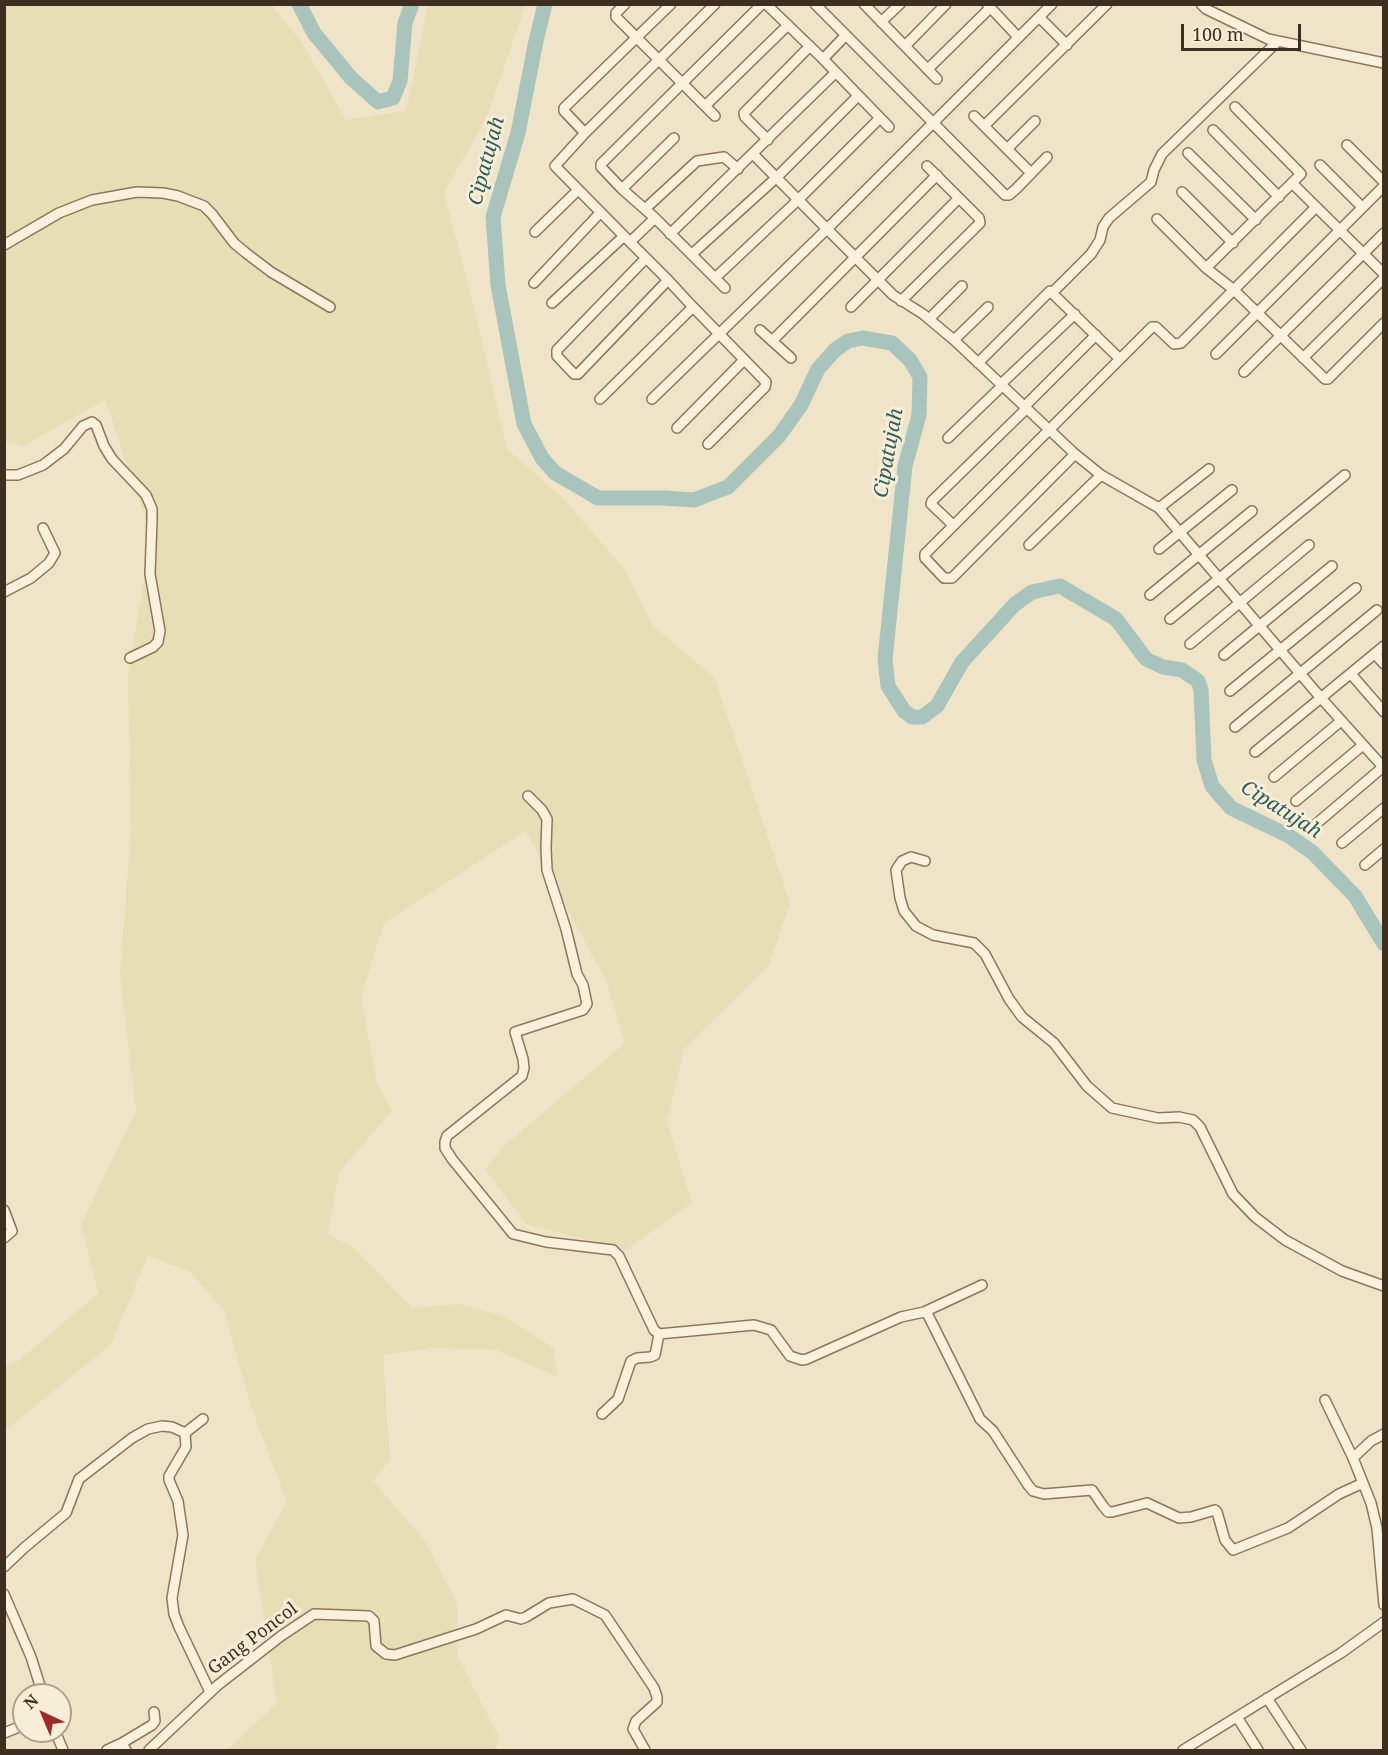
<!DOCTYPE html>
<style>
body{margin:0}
#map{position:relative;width:1388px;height:1755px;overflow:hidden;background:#f0e4c8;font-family:"Noto Serif",serif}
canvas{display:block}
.frame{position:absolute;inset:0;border:6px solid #3d2e20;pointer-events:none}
.north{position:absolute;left:12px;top:1683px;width:60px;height:60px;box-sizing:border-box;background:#f7eed8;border:2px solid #ada18e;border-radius:50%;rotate:316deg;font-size:16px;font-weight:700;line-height:24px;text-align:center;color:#3d2e20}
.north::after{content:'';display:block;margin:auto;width:21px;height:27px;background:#9e2a2b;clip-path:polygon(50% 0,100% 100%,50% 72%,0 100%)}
.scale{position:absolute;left:1181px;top:24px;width:120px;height:27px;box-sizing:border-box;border:3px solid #3d2e20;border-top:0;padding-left:8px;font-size:18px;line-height:21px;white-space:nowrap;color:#3d2e20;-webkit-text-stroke:4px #f7eed8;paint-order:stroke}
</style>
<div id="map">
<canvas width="1388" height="1755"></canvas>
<div class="frame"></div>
<div class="north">N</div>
<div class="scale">100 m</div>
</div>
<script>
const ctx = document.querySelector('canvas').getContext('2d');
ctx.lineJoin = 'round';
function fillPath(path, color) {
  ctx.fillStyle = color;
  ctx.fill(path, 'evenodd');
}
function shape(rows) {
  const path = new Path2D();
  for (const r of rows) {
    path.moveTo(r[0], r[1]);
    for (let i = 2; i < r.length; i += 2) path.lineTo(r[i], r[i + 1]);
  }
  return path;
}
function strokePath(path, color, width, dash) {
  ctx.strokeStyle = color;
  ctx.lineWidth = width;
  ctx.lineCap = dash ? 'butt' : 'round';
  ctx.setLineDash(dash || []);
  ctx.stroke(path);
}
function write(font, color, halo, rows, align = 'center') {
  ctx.font = font + ' "Noto Serif",serif';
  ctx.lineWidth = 6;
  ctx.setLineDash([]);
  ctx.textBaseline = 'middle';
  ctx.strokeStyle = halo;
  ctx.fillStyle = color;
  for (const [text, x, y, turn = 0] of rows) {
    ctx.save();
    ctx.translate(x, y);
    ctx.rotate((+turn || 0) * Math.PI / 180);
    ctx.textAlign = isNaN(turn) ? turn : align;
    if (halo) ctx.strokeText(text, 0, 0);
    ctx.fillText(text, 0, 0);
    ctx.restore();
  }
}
fillPath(shape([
 [5,5,271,5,301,41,346,120,406,111,428,5,526,5,486,118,444,193,475,312,507,449,564,499,625,570,652,625,714,677,790,903,769,965,684,1049,667,1121,692,1203,626,1250,526,1224,485,1169,505,1145,625,1043,606,981,526,831,384,923,361,997,377,1084,392,1111,339,1172,328,1234,354,1248,412,1308,460,1304,505,1317,554,1348,557,1377,497,1350,433,1348,383,1355,390,1460,373,1481,425,1541,457,1604,457,1655,500,1739,494,1750,227,1750,277,1703,255,1560,287,1502,251,1407,224,1310,189,1271,148,1256,111,1344,5,1431,5,1366,18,1361,98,1294,81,1225,136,1111,120,975,131,829,128,674,151,537,105,400,23,446,5,442]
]), '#e6deb5');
strokePath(shape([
 [299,4,314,33,351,78,378,102,393,98,400,81,405,23,412,4],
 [545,4,536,41,518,133,493,217,498,285,524,424,542,458,555,473,598,498,664,498,694,500,728,487,779,436,801,405,818,369,835,350,848,341,862,338,892,343,910,360,920,377,919,415,905,466,885,659,888,686,904,711,912,717,922,717,937,706,962,662,1015,604,1032,592,1060,586,1116,619,1146,659,1163,667,1182,670,1198,681,1201,690,1204,760,1212,786,1231,808,1289,836,1312,852,1355,896,1384,944]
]), '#a9c4bc', 15);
const street = shape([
 [625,4,616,13,616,17,715,116],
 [671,4,564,108,564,111,585,133,715,4],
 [766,4,823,59,846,35],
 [815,4,1005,195,1009,195,1016,189,1047,157],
 [864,4,937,79],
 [987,4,1018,37],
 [1052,4,827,229,893,295,923,314,954,340,1075,454,1101,475,1159,508,1321,698,1384,768],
 [1201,4,1206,9,1268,39,1384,63],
 [1039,17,1067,45],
 [881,22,900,4],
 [905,46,946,4],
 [823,59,889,127],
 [928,69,990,8],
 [705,106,788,25],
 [974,116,1031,173],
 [984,126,1107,4],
 [1213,130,1279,197],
 [585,133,555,166,630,242,655,218,622,189,601,167,601,164,762,4],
 [768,140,745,117,744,113,810,46],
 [1347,145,1384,182],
 [1007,149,1035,121],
 [1188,153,1256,220],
 [1320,165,1362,207],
 [1292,183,1384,274],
 [622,189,674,138],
 [1182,192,1233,243],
 [646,208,697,161,724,157,738,169],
 [655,218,725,288],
 [1157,219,1206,268,1234,290,1325,379,1328,379,1384,323],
 [535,232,578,190],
 [670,234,835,73],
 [630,242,668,280],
 [4,245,59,213,92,200,137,192,163,193,178,196,204,206,212,214,234,243,246,253,271,272,330,307],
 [692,254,776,178,858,96],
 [646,258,557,350,557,356,574,374,578,374,668,280,693,307],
 [1206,268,1301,174,1235,107],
 [715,278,798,200,880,118],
 [534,283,600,213],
 [1053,292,1091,254,1100,240,1103,227,1109,218,1151,182,1154,170,1162,154,1277,42],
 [901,301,980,223,979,218,927,166],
 [552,303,624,236],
 [851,307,959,198],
 [929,319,962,286],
 [760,330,791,358],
 [954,340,988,307],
 [772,341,937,175],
 [1216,354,1384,186],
 [1303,358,1384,278],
 [978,363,1050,291,1120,359],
 [1244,372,1384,233],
 [1000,385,1075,314],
 [600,399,693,307,766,382,765,387,708,444],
 [652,399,827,229,753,154],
 [1024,407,1096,335],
 [677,428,744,360],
 [948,438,1002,386],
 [1075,454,952,578,944,578,925,558,925,554,1152,327,1156,327,1174,344,1181,343,1316,207],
 [4,475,18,475,43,465,64,449,83,426,92,422,96,425,104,446,112,459,146,495,152,509,152,520,150,574,160,631,158,642,153,647,130,658],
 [1159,508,1209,469],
 [953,525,931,504,932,501,1026,409],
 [1029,545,1101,475],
 [1159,549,1232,490],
 [4,592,31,578,49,563,55,553,43,528],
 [1150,595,1252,511],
 [1170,619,1345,475],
 [1190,644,1309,545],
 [1375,654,1384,664],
 [1224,655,1332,566],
 [1351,674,1384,712],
 [1230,691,1356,588],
 [1235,727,1377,610],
 [1255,752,1384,646],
 [1274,777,1341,721],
 [528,796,542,810,547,819,546,848,547,870,566,929,577,974,583,985,587,1004,583,1010,515,1032,523,1059,524,1068,522,1076,447,1136,445,1142,445,1148,452,1159,513,1234,546,1242,613,1250,619,1256,654,1330,659,1334,754,1325,771,1330,790,1356,802,1360,807,1359,901,1317,924,1312,928,1315,980,1419,993,1431,1028,1485,1033,1491,1044,1494,1092,1490,1103,1506,1108,1512,1112,1512,1147,1503,1179,1518,1191,1517,1215,1510,1217,1512,1225,1540,1233,1550,1288,1528,1339,1494,1363,1483],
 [1296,801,1363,745],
 [1316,824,1383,767],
 [1342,843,1384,808],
 [925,861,911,857,902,861,896,870,900,898,904,911,916,926,933,935,974,943,985,954,1009,999,1022,1017,1054,1043,1087,1086,1112,1108,1158,1118,1179,1117,1193,1120,1200,1127,1233,1194,1255,1217,1285,1240,1342,1271,1384,1286],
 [1365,865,1384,849],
 [4,1210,12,1231,4,1238],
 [924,1312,982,1285],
 [1325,1400,1353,1458,1371,1503,1377,1528,1384,1605],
 [602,1414,618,1399,631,1361,637,1358,650,1357,655,1355,659,1334],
 [185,1433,186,1447,169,1476,169,1480,178,1501,183,1535,172,1598,174,1614,179,1627,210,1692],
 [185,1433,203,1419],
 [1353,1458,1371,1441,1384,1434],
 [4,1567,24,1548,66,1513,79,1479,132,1438,148,1429,162,1426,172,1427,185,1433],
 [4,1594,31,1657,43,1695],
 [1267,1698,1301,1750],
 [1237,1717,1258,1750],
 [55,1731,63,1750],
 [4,1733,24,1725],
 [122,1743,152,1725,155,1721,154,1712],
 [107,1750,122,1743,126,1750],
 [149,1750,218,1685,281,1636,314,1614,369,1616,374,1621,376,1646,386,1654,395,1655,476,1629,506,1615,521,1619,526,1617,549,1603,573,1599,605,1615,654,1688,657,1697,657,1702,636,1721,633,1729,645,1750],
 [1183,1750,1341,1653,1384,1622]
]);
strokePath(street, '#8d765c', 12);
strokePath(street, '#faf1dc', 9);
write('18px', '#3d2e20', '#f7eed8', [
 ["Gang Poncol",253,1639,-37]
]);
write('italic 20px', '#2f5d5a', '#f7eed8', [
 ["Cipatujah",487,161,-75],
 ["Cipatujah",889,453,-80],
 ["Cipatujah",1281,810,32]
]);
</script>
